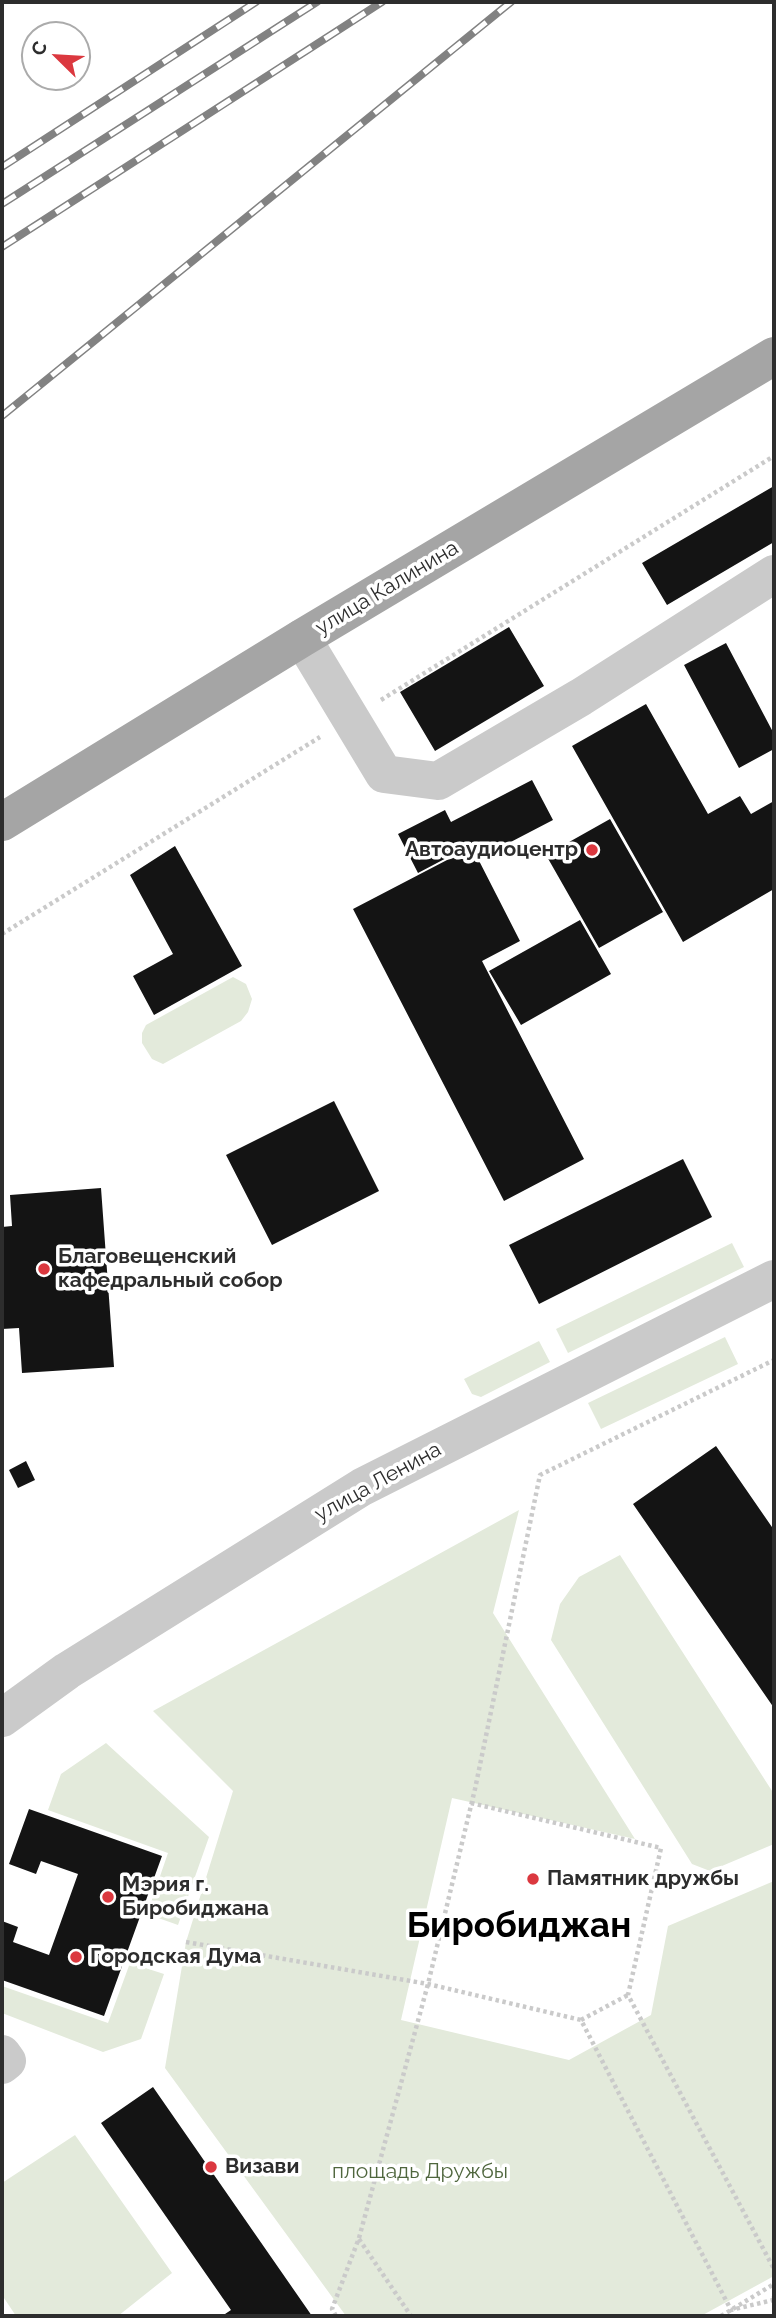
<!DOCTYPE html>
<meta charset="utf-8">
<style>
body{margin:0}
#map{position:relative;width:776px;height:2318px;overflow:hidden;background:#fff;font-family:Raleway,sans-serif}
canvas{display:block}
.frame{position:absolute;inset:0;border:4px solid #2d2d2d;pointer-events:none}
.north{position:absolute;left:21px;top:21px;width:70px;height:70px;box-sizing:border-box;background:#fff;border:2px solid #ababab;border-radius:50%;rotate:294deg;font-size:19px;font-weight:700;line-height:28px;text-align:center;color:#2d2d2d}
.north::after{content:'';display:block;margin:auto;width:24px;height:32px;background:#db383f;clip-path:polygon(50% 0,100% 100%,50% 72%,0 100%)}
</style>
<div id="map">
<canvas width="776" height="2318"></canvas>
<div class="frame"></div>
<div class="north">С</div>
</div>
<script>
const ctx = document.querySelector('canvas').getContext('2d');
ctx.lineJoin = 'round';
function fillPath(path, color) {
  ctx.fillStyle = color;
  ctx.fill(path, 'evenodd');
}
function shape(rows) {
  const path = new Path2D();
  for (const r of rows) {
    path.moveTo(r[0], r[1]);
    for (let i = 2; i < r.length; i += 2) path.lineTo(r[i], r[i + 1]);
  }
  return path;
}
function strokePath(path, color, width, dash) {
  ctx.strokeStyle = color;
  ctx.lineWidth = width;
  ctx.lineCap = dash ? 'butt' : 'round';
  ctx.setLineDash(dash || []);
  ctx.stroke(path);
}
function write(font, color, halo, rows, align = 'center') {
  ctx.font = font + ' Raleway,sans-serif';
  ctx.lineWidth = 7;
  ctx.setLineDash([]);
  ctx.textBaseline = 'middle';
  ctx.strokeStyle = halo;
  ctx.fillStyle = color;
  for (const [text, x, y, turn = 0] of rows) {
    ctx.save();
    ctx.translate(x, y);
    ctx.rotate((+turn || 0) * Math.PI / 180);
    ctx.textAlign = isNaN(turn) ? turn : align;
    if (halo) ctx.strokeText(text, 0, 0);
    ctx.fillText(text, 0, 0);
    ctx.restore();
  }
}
fillPath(shape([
 [233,977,246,984,252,999,248,1012,241,1021,163,1064,152,1059,142,1043,142,1033,146,1025],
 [732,1243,744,1267,568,1353,556,1329],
 [725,1337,738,1364,601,1429,588,1403],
 [539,1341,550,1362,481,1397,472,1394,464,1379],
 [519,1510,493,1613,635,1839,452,1798,401,2020,569,2060,651,2015,668,1926,774,1881,774,2276,701,2316,346,2316,165,2068,186,1942,233,1791,153,1711],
 [620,1555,774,1794,774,1844,710,1871,692,1864,551,1640,560,1604,579,1577],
 [106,1743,209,1837,178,1925,147,1914,168,1853,48,1810,61,1774],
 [130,1963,164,1974,141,2039,103,2052,2,2013,2,1986,108,2023],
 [75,2135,172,2273,118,2316,16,2316,2,2295,2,2183]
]), '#e3eadb');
fillPath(shape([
 [774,486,774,542,667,605,642,563],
 [509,627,544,686,435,751,400,692],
 [726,643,774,734,774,749,739,768,684,665],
 [646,704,708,814,740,796,751,814,774,801,774,889,683,942,572,746],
 [532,780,553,820,480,858,473,844,418,873,398,834,445,810,451,822],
 [610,819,663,912,599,948,546,855],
 [175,846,242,966,154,1015,133,976,173,954,130,875],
 [472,847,520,941,482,961,584,1159,504,1201,353,909],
 [580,920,611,974,521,1025,489,971],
 [334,1101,379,1191,272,1245,226,1155],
 [683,1159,712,1217,539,1304,509,1245],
 [101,1188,114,1367,22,1373,19,1328,2,1329,2,1227,12,1226,10,1195],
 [716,1446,774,1530,774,1708,633,1504],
 [26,1461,35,1480,18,1488,9,1470],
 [29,1809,162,1856,104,2016,2,1980,2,1921,18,1927,13,1942,49,1955,78,1874,41,1861,36,1874,9,1864],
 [153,2087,312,2316,222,2316,231,2310,101,2123]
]), '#141414');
strokePath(shape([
 [381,700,774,456],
 [2,934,320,737],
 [471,1803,661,1848,628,1995,774,2269],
 [186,1942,428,1984,581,2020,731,2310,773,2300],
 [581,2020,628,1995],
 [359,2239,411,2316],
 [774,2296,774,2303],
 [336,2316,332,2309,359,2238,428,1984,475,1789,540,1475,774,1360],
 [721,2316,774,2284]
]), '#cacaca', 4.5, [3.5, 3.5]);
strokePath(shape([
 [302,638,384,774,438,781,581,697,774,574],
 [2,1718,67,1671,362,1487,774,1279],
 [2,2054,7,2061,2,2065]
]), '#cacaca', 38);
strokePath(shape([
 [2,822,302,638,774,356]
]), '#a5a5a5', 38);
const rail = shape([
 [2,167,256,2],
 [2,204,317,2],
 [2,247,382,2],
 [2,416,511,2]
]);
strokePath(rail, '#828282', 8);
strokePath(rail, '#fff', 5, [16]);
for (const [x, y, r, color] of [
 [592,850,7,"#db383f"],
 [44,1269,7,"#db383f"],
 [533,1879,7,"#db383f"],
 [108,1897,7,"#db383f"],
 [76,1957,7,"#db383f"],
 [211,2167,7,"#db383f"]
]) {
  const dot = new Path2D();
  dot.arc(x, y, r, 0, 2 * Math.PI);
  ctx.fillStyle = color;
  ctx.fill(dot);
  strokePath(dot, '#fff', 2.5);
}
write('21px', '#2d2d2d', '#fff', [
 ["улица Калинина",387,588,-31],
 ["улица Ленина",378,1482,-29]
]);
write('bold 21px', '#2d2d2d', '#fff', [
 ["Автоаудиоцентр",578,850,"right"],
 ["Благовещенский",58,1257],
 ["кафедральный собор",58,1281],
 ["Памятник дружбы",547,1879],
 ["Мэрия г.",122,1885],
 ["Биробиджана",122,1909],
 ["Городская Дума",90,1957],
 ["Визави",225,2167]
], 'left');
write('21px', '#4f663d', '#fff', [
 ["площадь Дружбы",420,2172]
]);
write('bold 35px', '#000', '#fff', [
 ["Биробиджан",519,1926]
]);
</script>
